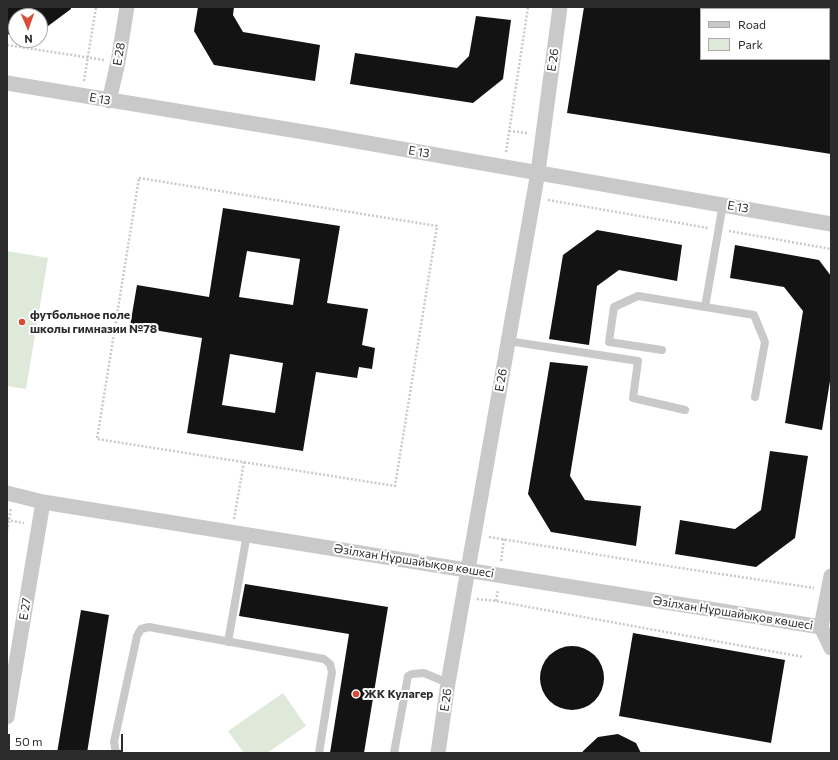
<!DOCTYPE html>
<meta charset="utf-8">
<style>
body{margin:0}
#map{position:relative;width:838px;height:760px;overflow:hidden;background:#fff;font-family:Commissioner,sans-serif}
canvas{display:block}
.frame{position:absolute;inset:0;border:8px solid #2c2c2c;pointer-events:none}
.legend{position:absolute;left:700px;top:8px;width:130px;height:52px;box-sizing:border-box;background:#fff;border:1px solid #ababab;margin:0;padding:5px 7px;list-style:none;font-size:12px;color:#2c2c2c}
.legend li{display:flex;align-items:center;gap:8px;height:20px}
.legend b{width:20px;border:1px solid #ababab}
.north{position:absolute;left:8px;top:8px;width:40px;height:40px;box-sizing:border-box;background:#fff;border:1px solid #ababab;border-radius:50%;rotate:178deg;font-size:11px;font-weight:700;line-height:16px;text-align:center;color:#2c2c2c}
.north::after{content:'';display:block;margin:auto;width:14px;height:18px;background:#d74d39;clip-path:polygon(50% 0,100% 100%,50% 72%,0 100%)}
.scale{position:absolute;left:8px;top:734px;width:115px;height:18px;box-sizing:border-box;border:2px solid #2c2c2c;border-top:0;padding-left:5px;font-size:12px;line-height:14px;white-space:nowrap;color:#2c2c2c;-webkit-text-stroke:3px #fff;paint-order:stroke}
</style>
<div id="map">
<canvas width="838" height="760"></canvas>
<div class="frame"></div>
<ul class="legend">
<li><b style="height:5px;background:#c9c9c9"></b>Road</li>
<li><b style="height:11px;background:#dfe9da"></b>Park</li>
</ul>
<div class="north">N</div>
<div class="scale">50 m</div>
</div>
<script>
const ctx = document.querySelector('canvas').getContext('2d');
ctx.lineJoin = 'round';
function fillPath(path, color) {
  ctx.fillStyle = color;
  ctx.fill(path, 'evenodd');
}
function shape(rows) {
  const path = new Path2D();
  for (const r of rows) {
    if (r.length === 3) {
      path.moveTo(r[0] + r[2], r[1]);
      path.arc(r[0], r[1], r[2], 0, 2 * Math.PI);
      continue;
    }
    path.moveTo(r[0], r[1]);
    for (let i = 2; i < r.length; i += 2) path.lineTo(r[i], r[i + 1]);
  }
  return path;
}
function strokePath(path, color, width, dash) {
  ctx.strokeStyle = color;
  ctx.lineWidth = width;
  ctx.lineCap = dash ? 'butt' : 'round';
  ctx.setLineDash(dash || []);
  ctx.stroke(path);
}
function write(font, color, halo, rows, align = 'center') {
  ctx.font = font + ' Commissioner,sans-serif';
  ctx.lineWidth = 4;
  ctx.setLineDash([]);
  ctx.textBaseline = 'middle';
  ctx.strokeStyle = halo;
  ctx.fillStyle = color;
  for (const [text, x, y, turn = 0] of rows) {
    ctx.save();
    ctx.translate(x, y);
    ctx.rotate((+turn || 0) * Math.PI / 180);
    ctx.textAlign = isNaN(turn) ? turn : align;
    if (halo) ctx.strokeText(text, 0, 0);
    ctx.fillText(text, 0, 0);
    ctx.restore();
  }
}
fillPath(shape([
 [7,251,48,258,26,389,7,386],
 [283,693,306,726,267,753,244,753,228,731]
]), '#dfe9da');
fillPath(shape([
 [7,7,71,7,71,9,40,32,40,16,16,16,16,36,7,34],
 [198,7,234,7,233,15,243,32,320,45,315,81,214,65,194,31],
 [584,7,831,7,831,154,567,113],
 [701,9,829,9,829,59,701,59],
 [476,16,511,20,503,79,473,103,350,84,355,53,457,68,469,56],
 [223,208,340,226,327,303,368,309,362,345,375,348,372,369,359,367,357,378,316,372,303,451,187,433,202,338,130,326,137,285,209,297],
 [247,251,300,259,293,305,239,297],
 [230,354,283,363,275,413,222,405],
 [597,230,682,245,677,281,619,270,597,286,589,345,549,339,563,255],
 [735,245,819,260,831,276,831,375,822,430,785,423,803,311,784,287,730,278],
 [550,362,588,366,570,476,585,500,641,506,636,546,551,532,528,494],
 [770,451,808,456,795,538,756,567,675,554,680,520,735,529,761,510],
 [245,584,388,607,364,753,330,753,349,634,239,616],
 [81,610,109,615,87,753,57,753],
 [633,633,785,660,771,743,619,716],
 [572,678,32],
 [618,734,636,743,641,753,582,753,583,751,598,737]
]), '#131313');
strokePath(shape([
 [7,45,104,60],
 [84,81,96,7],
 [509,131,528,133],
 [506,152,528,7],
 [139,178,437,226,395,486,97,439,139,178],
 [548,200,708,228],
 [729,231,831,249],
 [234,519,244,462],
 [7,520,24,523],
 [7,531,11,508],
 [489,537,674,567,814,588],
 [501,561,504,539],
 [477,599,496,601,803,657],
 [496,601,498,590]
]), '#c9c9c9', 2.5, [2, 2]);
strokePath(shape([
 [705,307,723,204],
 [508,341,638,361,633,398,685,410],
 [662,350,609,342,614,307,638,296,754,315,765,342,755,397],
 [228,642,247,534],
 [116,753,114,742,137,636,141,629,149,627,324,659,330,664,332,672,319,753],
 [394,753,408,676,412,674,424,673,448,683]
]), '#c9c9c9', 8);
strokePath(shape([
 [7,83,316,134,831,224],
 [109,101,118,62,127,7],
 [7,493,43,502,821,627],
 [831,576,821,627,831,648],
 [7,717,43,502],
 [438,753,448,683,538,172,560,7]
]), '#c9c9c9', 15);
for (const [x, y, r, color] of [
 [22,322,4,"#d74d39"],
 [356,694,4,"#d74d39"]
]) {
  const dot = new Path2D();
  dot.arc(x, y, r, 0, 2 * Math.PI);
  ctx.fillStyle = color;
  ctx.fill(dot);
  strokePath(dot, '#fff', 1.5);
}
write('12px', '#2c2c2c', '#fff', [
 ["E 28",119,54,-80],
 ["E 26",553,60,-82],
 ["E 13",100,99,10],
 ["E 13",419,152,10],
 ["E 13",738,207,10],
 ["E 26",501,380,-80],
 ["Әзілхан Нұршайықов көшесі",414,561,9],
 ["E 27",25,609,-81],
 ["Әзілхан Нұршайықов көшесі",733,613,9],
 ["E 26",446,700,-82]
]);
write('bold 12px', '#2c2c2c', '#fff', [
 ["футбольное поле",30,315],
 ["школы гимназии №78",30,329],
 ["ЖК Кулагер",364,694]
], 'left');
</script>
